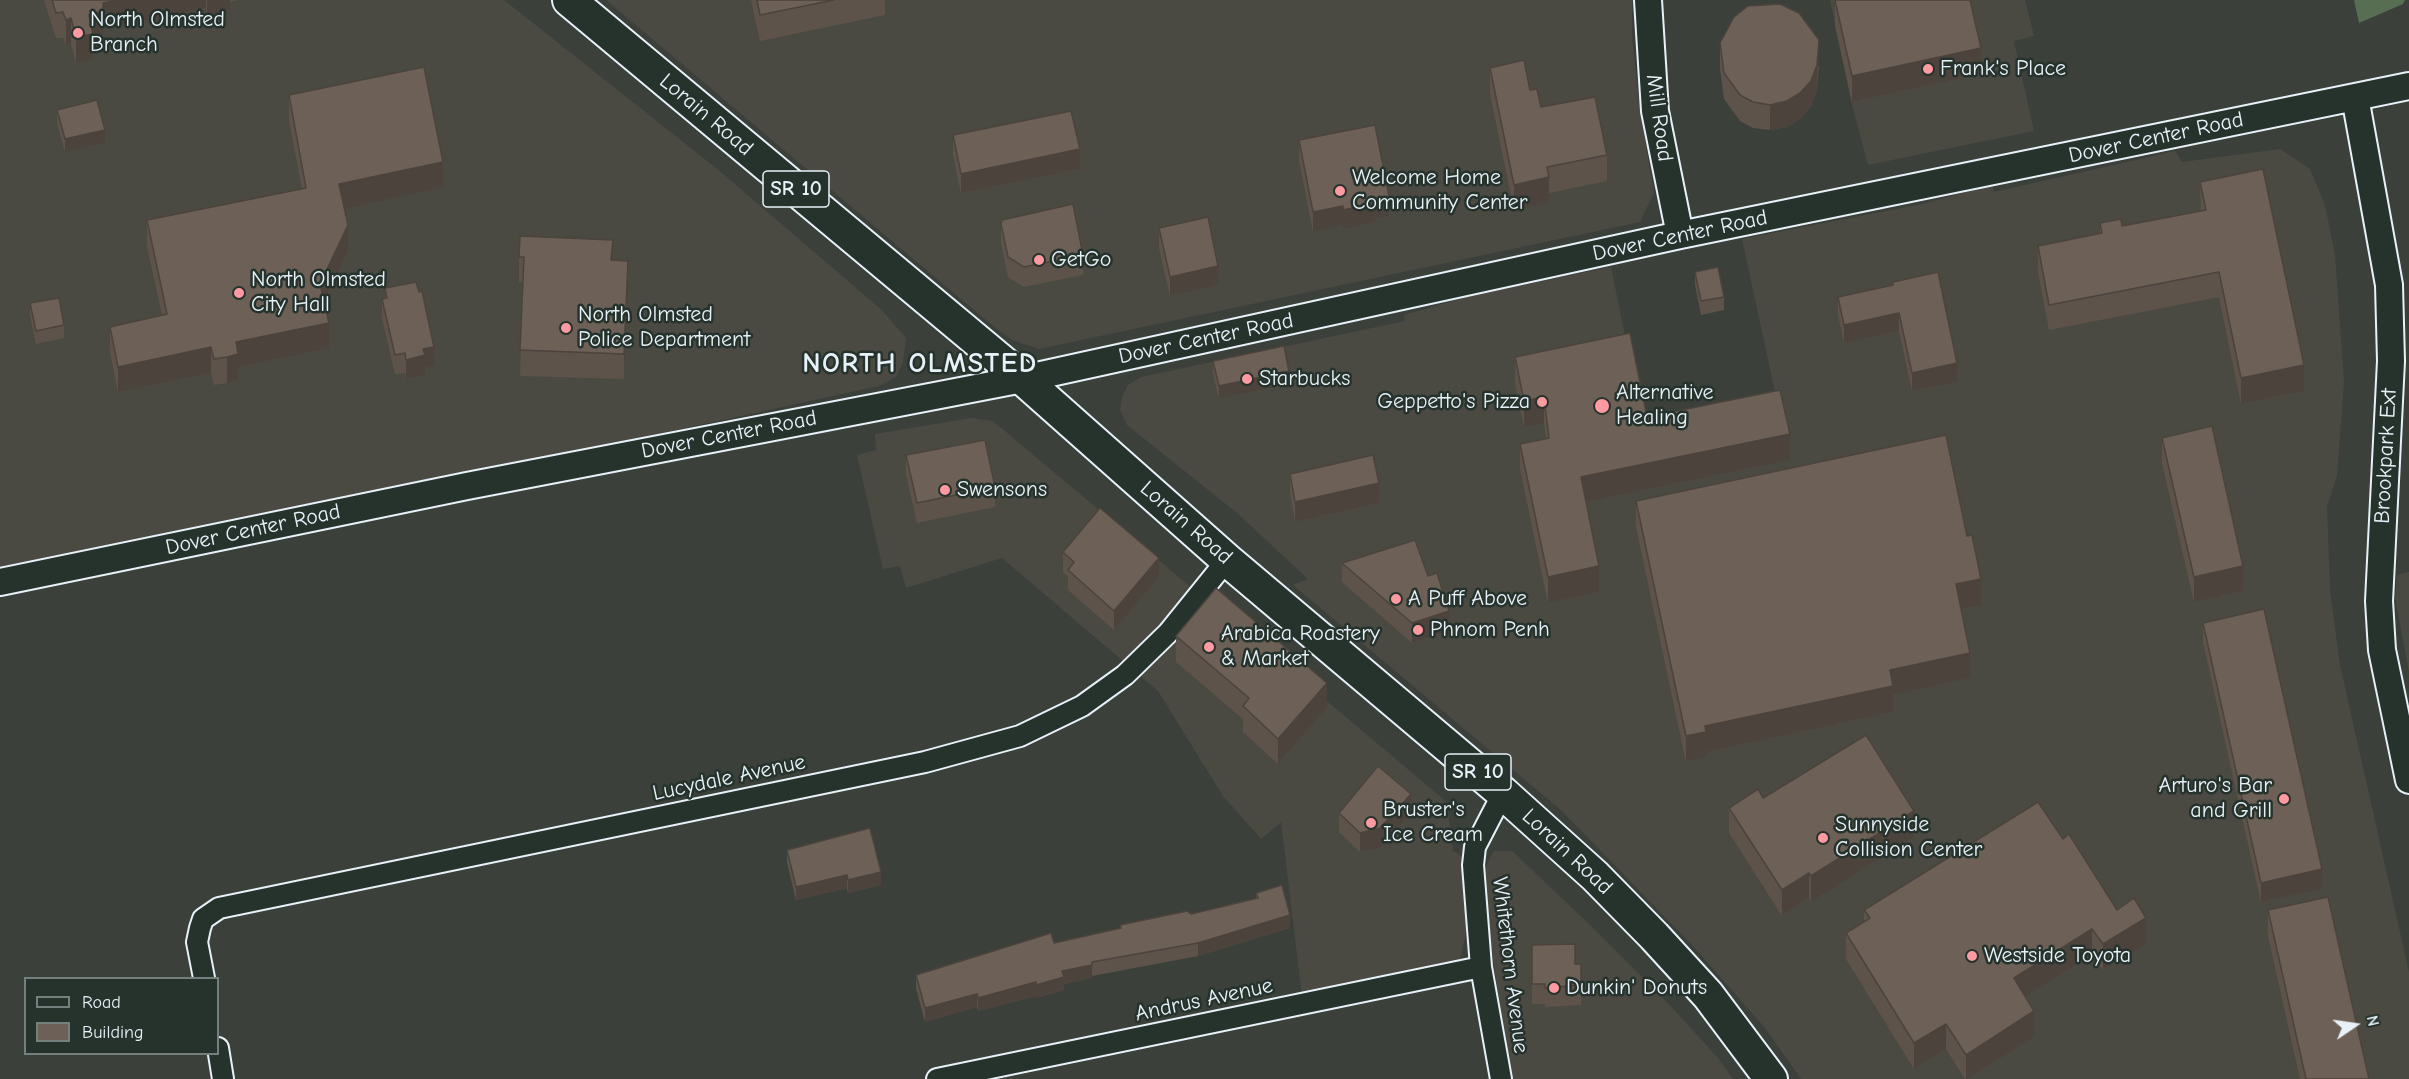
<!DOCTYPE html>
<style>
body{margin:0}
#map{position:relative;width:2409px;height:1079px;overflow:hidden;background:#3b403a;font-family:"Comic Neue",sans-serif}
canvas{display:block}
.legend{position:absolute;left:24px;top:977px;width:195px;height:78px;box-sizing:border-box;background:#26332d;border:2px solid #747f7e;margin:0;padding:8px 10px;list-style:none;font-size:18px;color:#e8f1f8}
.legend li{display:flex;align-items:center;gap:12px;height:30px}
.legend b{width:30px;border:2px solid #747f7e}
.north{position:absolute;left:2325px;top:995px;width:60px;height:60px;-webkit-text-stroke:4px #26332d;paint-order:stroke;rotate:77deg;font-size:16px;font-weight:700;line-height:24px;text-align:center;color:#e8f1f8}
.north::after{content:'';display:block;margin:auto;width:21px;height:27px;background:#e8f1f8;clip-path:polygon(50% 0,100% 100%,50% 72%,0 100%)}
</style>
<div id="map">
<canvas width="2409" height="1079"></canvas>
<ul class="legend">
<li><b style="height:8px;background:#26332d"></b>Road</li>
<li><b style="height:16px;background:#6c6057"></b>Building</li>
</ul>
<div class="north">N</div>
</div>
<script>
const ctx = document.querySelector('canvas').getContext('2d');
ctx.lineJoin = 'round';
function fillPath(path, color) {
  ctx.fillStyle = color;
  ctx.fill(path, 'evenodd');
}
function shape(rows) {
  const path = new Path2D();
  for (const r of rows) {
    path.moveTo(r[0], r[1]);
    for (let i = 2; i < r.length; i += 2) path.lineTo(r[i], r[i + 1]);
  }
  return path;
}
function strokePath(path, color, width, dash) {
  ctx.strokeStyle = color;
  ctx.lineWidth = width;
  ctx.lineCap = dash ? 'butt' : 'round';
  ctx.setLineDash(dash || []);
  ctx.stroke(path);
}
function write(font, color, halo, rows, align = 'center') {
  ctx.font = font + ' "Comic Neue",sans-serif';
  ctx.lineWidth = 5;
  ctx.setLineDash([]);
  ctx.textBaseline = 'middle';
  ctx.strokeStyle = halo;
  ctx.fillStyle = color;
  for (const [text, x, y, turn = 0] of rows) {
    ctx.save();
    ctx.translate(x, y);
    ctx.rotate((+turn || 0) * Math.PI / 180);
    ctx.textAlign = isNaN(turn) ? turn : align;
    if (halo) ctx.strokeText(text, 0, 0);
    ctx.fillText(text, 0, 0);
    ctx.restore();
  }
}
fillPath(shape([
 [0,0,504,0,716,168,882,310,906,338,903,362,896,377,879,386,510,466,0,572],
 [606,0,1632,0,1632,34,1639,106,1654,193,1640,222,1039,349,1012,340,993,326],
 [1830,0,2025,0,2034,36,2014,41,2034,131,1868,165,1851,101],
 [2280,149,2310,169,2325,205,2335,255,2344,382,2337,476,2327,506,2330,591,2340,665,2409,972,2409,1079,1801,1079,1765,1028,1694,947,1563,812,1293,585,1308,579,1237,513,1127,425,1120,410,1122,397,1128,385,1141,377,1405,321,1404,315,1474,295,1611,267,1647,443,1780,415,1742,239,1922,204,1992,185,1994,192,2175,151,2182,162],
 [971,418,993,421,1447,802,1453,851,1462,856,1467,928,1460,960,1425,973,1302,996,1281,822,1261,839,1223,796,1158,691,1002,558,906,588,900,566,883,569,857,455,876,450,875,434],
 [2409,572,2409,672,2395,598,2397,575],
 [1494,851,1512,851,1586,921,1667,1002,1718,1058,1733,1079,1509,1079,1483,883,1483,871]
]), '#4a4a43');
fillPath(shape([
 [2354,0,2405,0,2403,4,2359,23]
]), '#576e52');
const minor = shape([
 [204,978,197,942,200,928,203,919,219,908,925,762,1020,736,1082,706,1125,675,1168,633,1227,560],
 [218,1048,223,1079],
 [937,1079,1481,967],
 [1501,1079,1481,967,1473,865,1475,847,1503,793]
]);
const tertiary = shape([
 [1648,0,1655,111,1680,235],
 [2355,97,2389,285,2391,361,2379,601,2382,650,2409,780],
 [0,582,467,486,1023,379,1680,235,2409,86]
]);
const primary = shape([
 [569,0,1023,379,1227,560,1503,793,1595,876,1654,936,1708,995,1771,1079]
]);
strokePath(minor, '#e8f1f8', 24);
strokePath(tertiary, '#e8f1f8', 30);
strokePath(primary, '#e8f1f8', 36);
strokePath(minor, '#26332d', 20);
strokePath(tertiary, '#26332d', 26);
strokePath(primary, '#26332d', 32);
fillPath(shape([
 [44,0,238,0,230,2,230,10,207,15,206,8,103,29,103,36,93,39,93,60,76,63,71,44,66,45,63,38,56,38],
 [751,0,885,0,885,15,760,41],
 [1835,0,1981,74,1852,102,1835,26],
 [1720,43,1819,66,1817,90,1811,106,1800,119,1787,127,1770,130,1753,128,1740,121,1724,99,1720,69],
 [1490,68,1530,90,1541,107,1607,155,1607,181,1549,193,1549,203,1514,210,1490,94],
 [289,95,443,187,344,208,348,251,324,302,329,348,238,367,238,380,227,383,214,385,211,373,118,392,110,352,110,327,162,315,147,246,147,220,302,189,289,120],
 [57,110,105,143,65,152,57,123],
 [953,135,1080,169,961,193,953,155],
 [1299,140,1389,216,1375,219,1375,222,1343,229,1343,225,1313,232,1299,160],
 [2200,182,2304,391,2241,404,2219,297,2049,330,2038,272,2038,246,2100,234,2100,223,2122,226,2201,211],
 [1001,224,1083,255,1083,275,1024,287,1008,277,1001,243],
 [1159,228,1218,285,1170,296,1159,248],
 [519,257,613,260,628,287,624,379,520,376,523,282,519,282],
 [1695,272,1724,297,1724,310,1701,315,1695,285],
 [1893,282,1957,382,1912,391,1899,331,1844,343,1838,315,1838,297,1893,286],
 [385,288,434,366,425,368,425,375,406,379,405,373,395,374,382,318,382,299,385,298],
 [30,303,64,325,64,338,36,344,30,316],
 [1515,357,1647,417,1790,460,1586,502,1599,592,1548,603,1520,469,1520,444,1546,438,1544,423,1524,427,1515,383],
 [1213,361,1289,384,1219,399,1213,374],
 [2162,438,2243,591,2194,602,2162,463],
 [906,455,995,487,995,507,917,523,906,474],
 [1290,474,1379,503,1295,522,1290,493],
 [1636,501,1981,605,1961,609,1970,678,1893,695,1893,712,1706,752,1706,757,1686,762,1636,527],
 [1063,552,1159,578,1114,630,1068,590,1068,576,1063,572],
 [1342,563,1428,576,1449,631,1412,643,1342,582],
 [2203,623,2322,889,2261,902,2203,642],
 [1176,636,1327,708,1278,764,1243,732,1243,719,1176,662],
 [1763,798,1914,837,1811,902,1809,898,1782,916,1729,833,1729,808],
 [1339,813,1411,813,1380,848,1360,852,1339,832],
 [2063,839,2117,910,2146,944,2103,970,2092,955,2025,996,2034,1037,1968,1079,1965,1079,1946,1049,1914,1069,1846,959,1846,933,1864,922,1864,910],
 [787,850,881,885,848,893,847,888,796,900,787,863],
 [1256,893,1290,928,1198,956,1092,976,1092,978,1064,984,1064,990,1036,998,1036,996,978,1011,977,1007,925,1022,916,988,916,975,1120,928,1120,925,1191,914,1256,898],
 [2268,910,2369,1079,2300,1079,2268,936],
 [1532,945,1575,964,1581,964,1581,1005,1545,1007,1545,1004,1532,1004]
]), '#5d534b');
fillPath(shape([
 [118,0,206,0,206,8,103,29,103,3],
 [207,0,230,0,230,10,207,15],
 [103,11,103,36,93,39,93,60,76,63,76,37,89,15],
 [71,18,71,44,66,45,66,20],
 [1819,40,1817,90,1811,106,1800,119,1787,127,1770,130,1770,105],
 [1981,48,1981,74,1852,102,1852,76],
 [105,130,105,143,65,152,65,139],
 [1080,149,1080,169,961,193,961,174],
 [443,162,443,187,339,210,339,184],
 [1549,177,1549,203,1514,210,1514,185],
 [1389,196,1389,216,1375,219,1375,222,1343,229,1343,210],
 [1343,206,1343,225,1313,232,1313,212],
 [348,225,348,251,320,310,320,284],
 [628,261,628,287,624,379,624,354],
 [1218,266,1218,285,1170,296,1170,277],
 [1899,313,1899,331,1844,343,1844,325],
 [329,323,329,348,238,367,238,380,227,383,227,357,236,342],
 [211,347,211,373,118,392,118,367],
 [434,347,434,366,425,368,425,375,406,379,406,360,423,349],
 [1957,363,1957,382,1912,391,1912,373],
 [2304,365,2304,391,2241,404,2241,378],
 [1289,371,1289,384,1219,399,1219,386],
 [1544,397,1544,423,1524,427,1524,401],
 [1790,434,1790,460,1581,503,1581,477],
 [1379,483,1379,503,1295,522,1295,502],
 [1159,558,1159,578,1114,630,1114,611],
 [1599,566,1599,592,1548,603,1548,577],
 [2243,566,2243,591,2194,602,2194,577],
 [1981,579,1981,605,1956,610,1956,584],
 [1449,611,1449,631,1412,643,1412,623],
 [1970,653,1970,678,1893,695,1893,712,1706,752,1706,757,1686,762,1686,736,1705,726,1890,670],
 [1327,683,1327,708,1278,764,1278,739],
 [1411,794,1411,813,1380,848,1360,852,1360,833],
 [1914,811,1914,837,1811,902,1811,876],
 [2322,869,2322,889,2261,902,2261,883],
 [881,872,881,885,848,893,848,880],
 [1809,873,1809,898,1782,916,1782,890],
 [847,875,847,888,796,900,796,887],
 [1290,915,1290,928,1198,956,1198,943],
 [2146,918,2146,944,2103,970,2103,944],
 [2092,929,2092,955,2014,1003,2014,978],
 [1092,965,1092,978,1064,984,1064,990,1036,998,1036,985,1062,971],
 [1036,982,1036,996,978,1011,978,998],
 [977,994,977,1007,925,1022,925,1008],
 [2034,1011,2034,1037,1968,1079,1966,1079,1966,1055],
 [1946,1024,1946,1049,1914,1069,1914,1043]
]), '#4c433d');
const building = shape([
 [52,0,118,0,103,3,103,11,89,15,93,34,76,37,71,18,66,20,63,12,56,13,52,0],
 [757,0,834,0,760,15,757,0],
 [1835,0,1970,0,1981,48,1852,76,1835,0],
 [1780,4,1799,13,1819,40,1817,65,1811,81,1800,93,1787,101,1770,105,1753,102,1740,95,1724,73,1720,43,1734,17,1748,6,1780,4],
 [1524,60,1530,90,1537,89,1541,107,1595,97,1607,155,1547,167,1549,177,1514,185,1490,68,1524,60],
 [424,67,443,162,339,184,348,225,320,284,329,323,236,342,238,354,227,357,214,359,211,347,118,367,110,327,167,314,147,220,306,188,289,95,424,67],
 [97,100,105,130,65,139,57,110,97,100],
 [1071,111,1080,149,961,174,953,135,1071,111],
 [1375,125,1389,196,1374,200,1375,203,1343,210,1343,206,1313,212,1299,140,1375,125],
 [2263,169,2304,365,2241,378,2219,272,2049,305,2038,246,2102,233,2100,223,2121,219,2122,226,2206,210,2200,182,2263,169],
 [1073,204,1083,255,1024,267,1008,257,1001,224,1002,220,1073,204],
 [1208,217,1218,266,1170,277,1159,228,1208,217],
 [520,236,613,240,611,260,628,261,624,354,520,350,524,257,519,257,520,236],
 [1718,267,1724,297,1701,301,1695,272,1718,267],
 [1938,272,1957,363,1912,373,1899,313,1844,325,1838,297,1893,285,1893,282,1938,272],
 [416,282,419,292,422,291,434,347,423,349,425,355,406,360,405,353,395,355,382,299,387,298,385,288,416,282],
 [59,298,64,325,36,331,30,303,59,298],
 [1630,333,1647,417,1780,390,1790,434,1581,477,1599,566,1548,577,1520,444,1549,438,1544,397,1524,401,1515,357,1630,333],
 [1284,346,1289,371,1219,386,1213,361,1284,346],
 [2212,426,2243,566,2194,577,2162,438,2212,426],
 [1946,435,1967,536,1972,535,1981,579,1956,584,1970,653,1890,670,1893,686,1705,726,1706,732,1686,736,1636,501,1946,435],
 [985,440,995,487,917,503,906,455,985,440],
 [1373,455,1379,483,1295,502,1290,474,1373,455],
 [1100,508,1159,558,1114,611,1068,570,1074,562,1063,552,1100,508],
 [1415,540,1428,576,1437,573,1449,611,1412,623,1342,563,1415,540],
 [1216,588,1327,683,1278,739,1243,706,1249,698,1176,636,1216,588],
 [2264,609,2322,869,2261,883,2203,623,2264,609],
 [1866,735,1914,811,1811,876,1809,873,1782,890,1729,808,1758,789,1763,798,1866,735],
 [1378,766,1411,794,1380,828,1360,833,1339,813,1378,766],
 [2038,802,2063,839,2069,834,2117,910,2134,898,2146,918,2103,944,2092,929,2014,978,2034,1011,1966,1055,1946,1024,1914,1043,1846,933,1870,918,1864,910,2038,802],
 [870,828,881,872,848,880,847,875,796,887,787,850,870,828],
 [1282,885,1290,915,1198,943,1092,962,1092,965,1062,971,1064,977,1036,985,1036,982,978,998,977,994,925,1008,916,975,1051,933,1054,943,1121,928,1120,925,1187,911,1191,914,1258,898,1256,893,1282,885],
 [2328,897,2369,1079,2306,1079,2268,910,2328,897],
 [1575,944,1575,964,1581,964,1581,985,1545,988,1545,984,1532,984,1532,945,1575,944]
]);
fillPath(building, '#6c6057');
strokePath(building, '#4c433d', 1.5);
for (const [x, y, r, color] of [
 [78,33,6,"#ff9aa2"],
 [1928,69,6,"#ff9aa2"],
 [1340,191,6,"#ff9aa2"],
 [1039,260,6,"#ff9aa2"],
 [239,293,6,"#ff9aa2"],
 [566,328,6,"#ff9aa2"],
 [1247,379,6,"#ff9aa2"],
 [1542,402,6,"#ff9aa2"],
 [1602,406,8,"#ff9aa2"],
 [945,490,6,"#ff9aa2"],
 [1396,599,6,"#ff9aa2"],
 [1418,630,6,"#ff9aa2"],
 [1209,647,6,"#ff9aa2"],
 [2284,799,6,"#ff9aa2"],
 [1371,823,6,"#ff9aa2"],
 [1823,838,6,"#ff9aa2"],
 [1972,956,6,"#ff9aa2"],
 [1554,988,6,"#ff9aa2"]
]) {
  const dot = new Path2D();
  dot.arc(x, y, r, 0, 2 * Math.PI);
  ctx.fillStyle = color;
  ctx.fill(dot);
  strokePath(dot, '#26332d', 2);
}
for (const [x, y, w] of [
 [796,189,66],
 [1478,772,66]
]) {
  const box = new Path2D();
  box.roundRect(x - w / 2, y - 18, w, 36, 4.5);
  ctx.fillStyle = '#26332d';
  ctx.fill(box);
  strokePath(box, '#e8f1f8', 1.5);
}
write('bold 21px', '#e8f1f8', null, [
 ["SR 10",796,189],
 ["SR 10",1478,772]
]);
write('22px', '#e8f1f8', '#26332d', [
 ["North Olmsted",90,20],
 ["Branch",90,45],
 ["Frank's Place",1940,69],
 ["Welcome Home",1352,178],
 ["Community Center",1352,203],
 ["GetGo",1051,260],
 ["North Olmsted",251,280],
 ["City Hall",251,305],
 ["North Olmsted",578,315],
 ["Police Department",578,340],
 ["Starbucks",1259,379],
 ["Alternative",1616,393],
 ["Healing",1616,418],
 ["Geppetto's Pizza",1530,402,"right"],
 ["Swensons",957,490],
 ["A Puff Above",1408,599],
 ["Phnom Penh",1430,630],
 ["Arabica Roastery",1221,634],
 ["& Market",1221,659],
 ["Arturo's Bar",2272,786,"right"],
 ["and Grill",2272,811,"right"],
 ["Bruster's",1383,810],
 ["Ice Cream",1383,835],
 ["Sunnyside",1835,825],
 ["Collision Center",1835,850],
 ["Westside Toyota",1984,956],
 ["Dunkin' Donuts",1566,988]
], 'left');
write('22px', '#e8f1f8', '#26332d', [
 ["Lorain Road",706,115,40],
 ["Mill Road",1659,118,82],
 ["Dover Center Road",2156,138,-12],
 ["Dover Center Road",1680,236,-12],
 ["Dover Center Road",1206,339,-12],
 ["Dover Center Road",729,435,-11],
 ["Brookpark Ext",2386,456,-87],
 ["Lorain Road",1186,523,41],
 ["Dover Center Road",253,530,-12],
 ["Lucydale Avenue",729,778,-12],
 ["Lorain Road",1567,852,43],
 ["Whitethorn Avenue",1510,965,83],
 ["Andrus Avenue",1204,1000,-12]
]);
ctx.letterSpacing = '1.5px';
write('bold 28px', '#e8f1f8', '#26332d', [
 ["NORTH OLMSTED",920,364]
]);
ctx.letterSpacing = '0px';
</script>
